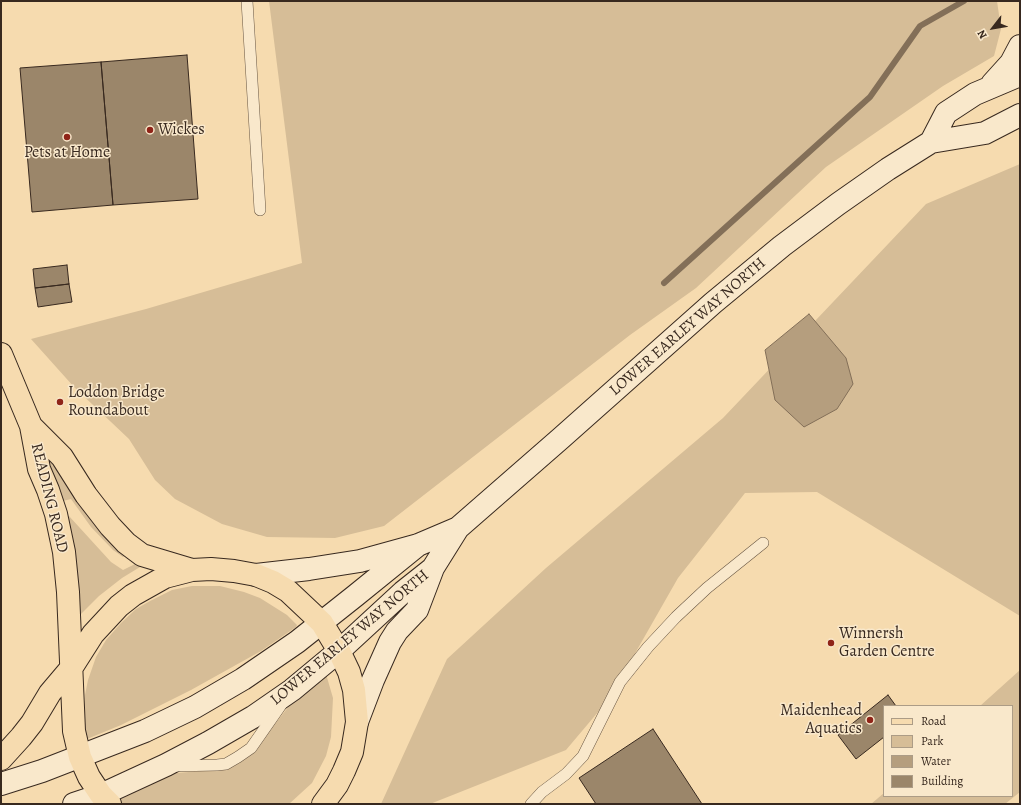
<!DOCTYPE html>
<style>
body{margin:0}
#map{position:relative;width:1021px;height:805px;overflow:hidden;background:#f6dbaf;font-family:Alegreya,serif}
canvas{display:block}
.frame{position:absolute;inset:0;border:2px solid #38291f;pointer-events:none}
.legend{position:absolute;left:883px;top:705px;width:130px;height:92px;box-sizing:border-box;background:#f9e8cb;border:1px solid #ac9c86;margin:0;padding:5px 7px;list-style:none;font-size:12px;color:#38291f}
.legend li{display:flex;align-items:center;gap:8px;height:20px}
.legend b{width:20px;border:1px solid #ac9c86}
.north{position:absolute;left:973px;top:8px;width:40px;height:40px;-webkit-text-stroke:3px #f9e8cb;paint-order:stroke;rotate:239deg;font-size:11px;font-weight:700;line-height:16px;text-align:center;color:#38291f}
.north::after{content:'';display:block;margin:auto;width:14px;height:18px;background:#38291f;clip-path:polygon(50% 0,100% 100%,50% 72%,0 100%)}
</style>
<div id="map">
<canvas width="1021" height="805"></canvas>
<div class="frame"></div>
<ul class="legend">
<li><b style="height:5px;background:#f6dbaf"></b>Road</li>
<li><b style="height:11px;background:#d6bd97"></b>Park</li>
<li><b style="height:11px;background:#b59e7e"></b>Water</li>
<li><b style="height:11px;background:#9b866a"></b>Building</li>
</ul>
<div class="north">N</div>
</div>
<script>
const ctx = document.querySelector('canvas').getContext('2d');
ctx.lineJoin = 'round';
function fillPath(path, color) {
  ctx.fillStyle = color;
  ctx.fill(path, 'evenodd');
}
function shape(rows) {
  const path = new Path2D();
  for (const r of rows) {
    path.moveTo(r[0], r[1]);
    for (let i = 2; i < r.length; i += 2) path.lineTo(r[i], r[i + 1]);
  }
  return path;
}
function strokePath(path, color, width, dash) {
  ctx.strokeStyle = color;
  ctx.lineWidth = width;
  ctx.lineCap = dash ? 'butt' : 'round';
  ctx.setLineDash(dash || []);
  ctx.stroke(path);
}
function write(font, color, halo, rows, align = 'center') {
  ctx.font = font + ' Alegreya,serif';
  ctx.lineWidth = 3;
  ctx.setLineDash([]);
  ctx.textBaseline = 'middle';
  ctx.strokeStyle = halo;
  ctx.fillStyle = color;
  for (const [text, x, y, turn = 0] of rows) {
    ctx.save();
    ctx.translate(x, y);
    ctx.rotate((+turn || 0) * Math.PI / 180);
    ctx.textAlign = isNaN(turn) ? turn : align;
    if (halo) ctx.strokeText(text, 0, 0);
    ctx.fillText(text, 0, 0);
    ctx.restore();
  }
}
fillPath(shape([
 [269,1,997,1,1001,29,994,56,943,86,826,167,696,288,630,335,384,526,335,538,267,537,222,524,175,499,155,480,129,439,74,387,31,339,146,309,302,263],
 [1020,164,1020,616,817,492,745,493,678,578,609,699,566,750,430,804,381,804,447,659,546,568,723,418,926,204],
 [51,462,93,523,115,549,125,555,123,557,113,550,91,527,71,499,63,501,48,465,49,463],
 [69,516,111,562,123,570,137,563,140,566,140,567,122,578,99,596,81,614,78,613,67,517],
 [192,586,220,586,244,592,260,598,287,615,297,625,296,627,261,651,191,690,121,725,87,739,84,720,85,695,88,680,96,657,106,640,121,623,136,609,150,601,172,590],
 [1020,670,1020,792,1005,804,871,804,884,793,884,796,1012,796,1012,706,980,706],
 [326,674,333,698,331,737,326,756,312,783,289,804,122,804,117,797,166,774,222,769,254,751,303,688]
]), '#d6bd97');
const water = shape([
 [809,314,846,358,853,384,837,409,804,427,775,400,765,350,809,314]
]);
fillPath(water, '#b59e7e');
strokePath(water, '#836f58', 1);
strokePath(shape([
 [664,283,870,97,920,26,964,1]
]), '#836f58', 6);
const building = shape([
 [187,55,198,199,113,205,101,62,187,55],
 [101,62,113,205,32,212,20,68,101,62],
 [67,265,69,284,35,288,33,269,67,265],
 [69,284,72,302,38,307,35,288,69,284],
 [888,695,896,706,884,706,884,737,856,759,838,735,888,695],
 [653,729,702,804,596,804,579,778,653,729]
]);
fillPath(building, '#9b866a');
strokePath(building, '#38291f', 1);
const lane = shape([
 [247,1,260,210],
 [173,766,217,765,226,764,238,757,251,748,281,705],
 [531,804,542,792,566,774,583,756,620,682,648,647,676,617,707,588,763,543]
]);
const secondary = shape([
 [992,84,1011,63,1020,46],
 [931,142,946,113,975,94,1020,75],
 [256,575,309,569,360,561,418,545,458,528],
 [357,722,373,680,390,642,397,631,417,610,433,568,458,528,560,439,713,303,782,246,838,204,888,169,931,142,985,133,1020,115],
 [1,784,42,771,145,731,195,707,243,679,297,642,355,596,418,545],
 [74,804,101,795,166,765,208,743,253,717,292,690,339,651,403,592,432,569]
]);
const primary = shape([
 [1,354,31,426,39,469,48,490,56,514,64,552,68,592,74,731,80,757,89,777,101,795,110,804],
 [31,426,62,457,86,495,110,526,126,543,142,555,192,570],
 [1,759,21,737,32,723,50,693,72,667,93,634,119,606,133,595,165,577,192,570,211,569,234,571,256,575,273,582,288,591,322,623,339,651,349,672,354,690,357,722,352,752,344,771,337,785,323,804]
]);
strokePath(lane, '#685643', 12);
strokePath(secondary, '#38291f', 24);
strokePath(primary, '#38291f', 24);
strokePath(lane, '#f9e8cb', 11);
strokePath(secondary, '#f9e8cb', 22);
strokePath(primary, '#f6dbaf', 22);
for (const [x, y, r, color] of [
 [150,130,4,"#8f2418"],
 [67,137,4,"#8f2418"],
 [60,402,4,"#8f2418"],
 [831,643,4,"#8f2418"],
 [870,720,4,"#8f2418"]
]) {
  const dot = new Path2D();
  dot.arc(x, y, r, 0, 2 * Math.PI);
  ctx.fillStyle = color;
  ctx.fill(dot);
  strokePath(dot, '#f9e8cb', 1.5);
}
write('16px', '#38291f', '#f9e8cb', [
 ["Wickes",158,130],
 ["Pets at Home",67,153,"center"],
 ["Loddon Bridge",68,393],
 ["Roundabout",68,411],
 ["Winnersh",839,634],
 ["Garden Centre",839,652],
 ["Maidenhead",862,711,"right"],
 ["Aquatics",862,729,"right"]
], 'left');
write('16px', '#38291f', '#f9e8cb', [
 ["LOWER EARLEY WAY NORTH",688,327,-41],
 ["READING ROAD",49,498,76],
 ["LOWER EARLEY WAY NORTH",350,638,-40]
]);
</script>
